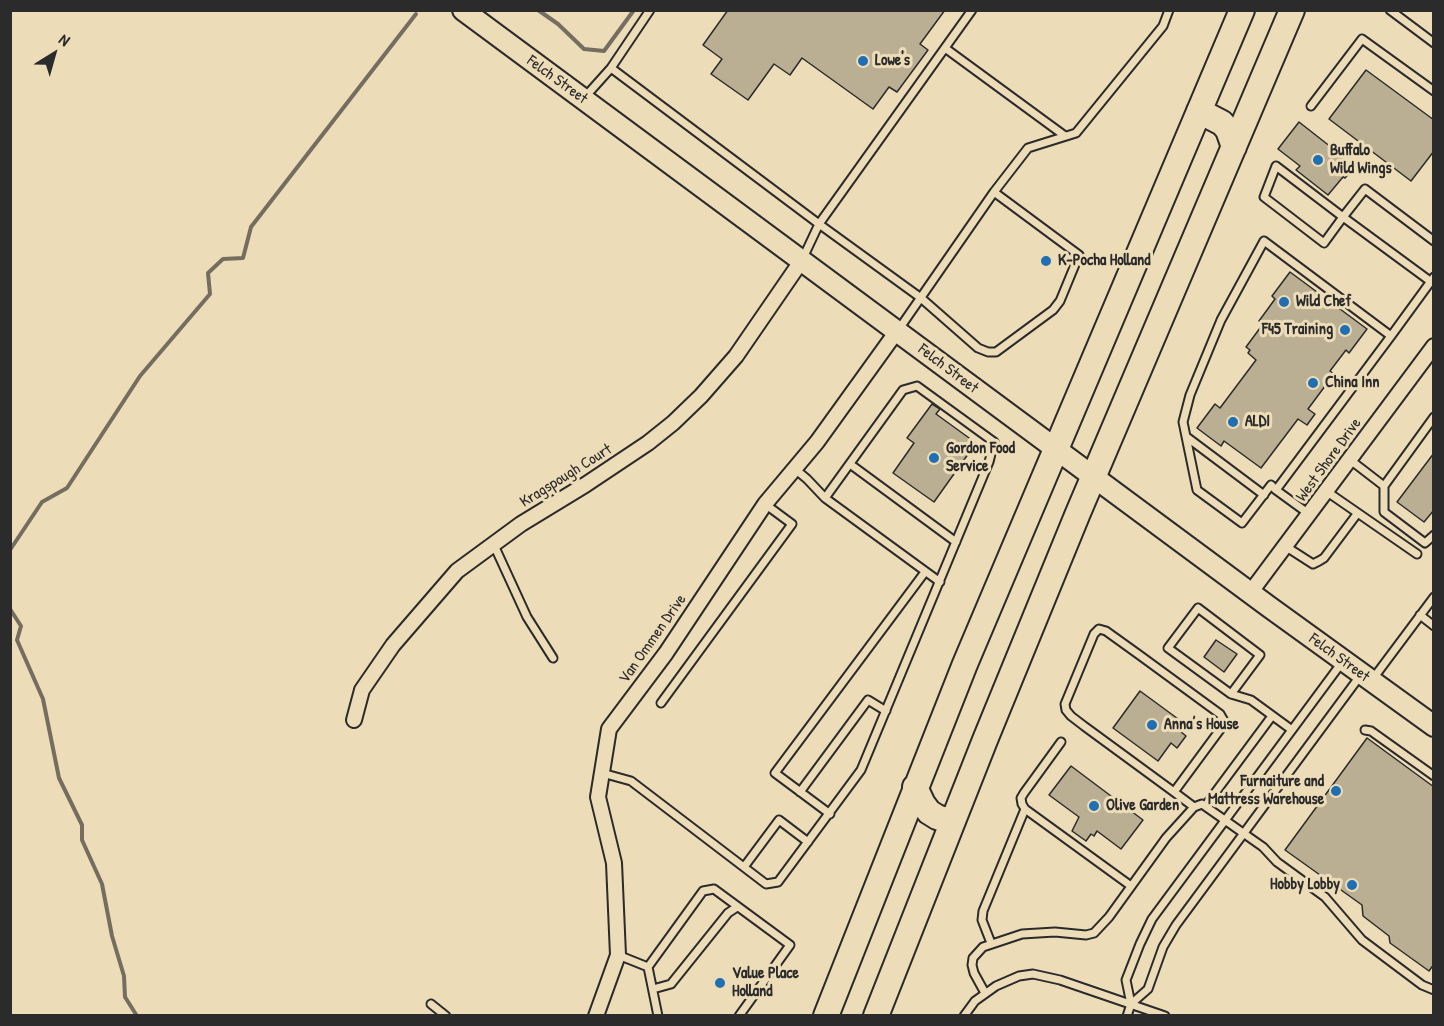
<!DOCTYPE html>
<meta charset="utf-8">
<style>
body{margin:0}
#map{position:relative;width:1444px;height:1026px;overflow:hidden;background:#eddcb8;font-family:"Patrick Hand",sans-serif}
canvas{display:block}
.frame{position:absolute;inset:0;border:12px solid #2b2b2b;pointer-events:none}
.north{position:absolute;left:24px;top:24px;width:60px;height:60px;-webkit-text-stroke:4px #eddcb8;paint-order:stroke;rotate:37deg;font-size:16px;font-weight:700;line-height:24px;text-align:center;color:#2b2b2b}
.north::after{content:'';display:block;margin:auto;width:21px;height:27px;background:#2b2b2b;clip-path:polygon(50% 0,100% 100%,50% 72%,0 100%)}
</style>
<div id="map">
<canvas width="1444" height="1026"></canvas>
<div class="frame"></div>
<div class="north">N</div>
</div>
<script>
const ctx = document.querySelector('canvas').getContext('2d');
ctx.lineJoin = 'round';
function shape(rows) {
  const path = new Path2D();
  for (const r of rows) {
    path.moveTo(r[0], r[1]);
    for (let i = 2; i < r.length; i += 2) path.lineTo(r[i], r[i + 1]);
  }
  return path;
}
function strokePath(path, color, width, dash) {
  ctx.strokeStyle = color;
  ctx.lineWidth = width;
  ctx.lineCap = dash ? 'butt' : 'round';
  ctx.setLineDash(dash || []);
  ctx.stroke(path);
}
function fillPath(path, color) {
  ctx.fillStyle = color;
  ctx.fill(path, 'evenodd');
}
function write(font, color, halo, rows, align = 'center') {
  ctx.font = font + ' "Patrick Hand",sans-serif';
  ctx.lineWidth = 6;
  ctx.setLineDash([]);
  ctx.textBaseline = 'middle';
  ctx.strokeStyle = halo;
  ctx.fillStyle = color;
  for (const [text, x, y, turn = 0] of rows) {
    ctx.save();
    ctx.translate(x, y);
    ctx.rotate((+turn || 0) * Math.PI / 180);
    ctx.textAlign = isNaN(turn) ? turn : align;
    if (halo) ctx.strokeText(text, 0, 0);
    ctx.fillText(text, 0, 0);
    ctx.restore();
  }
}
strokePath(shape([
 [538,10,558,24,584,49,604,51,634,10],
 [10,550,42,502,67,488,140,376,210,294,208,273,223,259,243,258,251,227,416,14],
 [10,609,21,626,17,640,43,699,59,778,82,825,82,840,102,884,112,936,124,976,125,997,137,1016]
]), '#756e60', 4);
const building = shape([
 [728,10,945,10,920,44,928,50,897,92,889,87,873,109,802,58,790,75,774,64,748,100,711,74,722,59,703,45,728,10],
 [1366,70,1434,120,1434,151,1411,181,1329,119,1366,70],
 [1299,122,1345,158,1342,162,1352,170,1345,178,1343,177,1328,195,1296,170,1300,166,1278,149,1299,122],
 [1290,272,1367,329,1349,353,1346,350,1330,371,1334,374,1308,409,1315,414,1307,425,1298,419,1261,468,1224,441,1221,446,1197,428,1215,404,1220,408,1256,360,1248,353,1250,350,1246,347,1263,324,1259,321,1275,299,1272,296,1290,272],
 [932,404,940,409,936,414,976,443,934,502,893,473,914,443,907,438,932,404],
 [1434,453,1434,510,1424,522,1397,502,1434,453],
 [1216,640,1237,654,1224,672,1204,657,1216,640],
 [1140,691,1185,724,1180,731,1186,736,1177,748,1171,743,1158,761,1113,728,1140,691],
 [1367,738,1434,787,1434,964,1429,971,1390,943,1389,936,1363,916,1362,905,1285,850,1367,738],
 [1071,766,1143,820,1121,849,1097,831,1094,836,1091,834,1086,841,1072,831,1079,817,1049,795,1071,766]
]);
fillPath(building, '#baae93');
strokePath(building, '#2b2b2b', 1.5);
const lane = shape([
 [1390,10,1434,43],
 [945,48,1065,136],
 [611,68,650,10],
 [585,97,611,68,819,224,972,10],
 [1311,106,1362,39,1434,91],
 [803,258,819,224,921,298,978,348,988,352,996,352,1053,310,1060,301,1079,255,994,192],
 [1430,281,1343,217,1276,166,1264,197,1324,243,1343,217,1365,189,1434,241],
 [899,329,994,192,1028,148,1076,133,1163,26,1169,10],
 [1391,336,1434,277],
 [1434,417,1384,486,1384,512,1425,543,1434,535],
 [1188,438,1264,495],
 [1349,459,1384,486],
 [850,464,956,542],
 [795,469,807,479,825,498,940,582],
 [1276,490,1391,336,1264,241,1221,320,1190,395,1183,422,1197,490,1242,523,1271,485,1276,490,1309,514],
 [1326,491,1417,554],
 [493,543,527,617,553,658],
 [1285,546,1313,564,1319,561,1324,558,1357,514],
 [1420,615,1434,626],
 [1372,680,1434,597],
 [1231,694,1260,655,1198,608,1168,648,1231,694,1251,700,1292,730],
 [661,703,792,524,765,504],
 [1365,730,1371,731,1434,776],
 [1061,742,1024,793,1021,798,1022,804,1025,809,1131,886],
 [602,773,631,781,766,884,778,882,861,770,989,462,994,442,917,386,903,390,825,498],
 [800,792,868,700,886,711],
 [1174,792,1222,727,1224,721,1220,714,1138,654,1106,631,1099,629,1094,634,1065,704,1066,710,1071,716,1084,726,1174,792,1194,807],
 [1206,805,1272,716],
 [830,814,775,773,925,572],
 [744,867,779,820,808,842],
 [991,943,982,920,983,911,1025,809],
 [618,955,648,967],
 [653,989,671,984,728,913,737,907],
 [985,993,974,973,972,965,973,958,983,947,1022,934,1055,932,1086,935,1094,933,1109,917,1166,838,1194,807,1202,804,1263,847,1277,862,1325,897,1362,940,1422,985,1434,990],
 [431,1004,446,1016],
 [1131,1004,1126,980,1140,944,1152,919,1343,661],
 [658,1016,648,967,703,891,714,889,790,945,739,1016],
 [964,1016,975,1001,996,986,1019,976,1033,974,1060,980,1165,1016],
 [1127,1016,1131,1004,1148,989,1163,947,1176,925,1360,676]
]);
const street = shape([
 [1250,593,1434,346],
 [354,720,362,690,393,645,457,571,521,524,585,485,648,443,673,423,701,396,736,356,802,260],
 [596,1016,618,955,614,863,598,797,609,729,666,653,765,504,817,442,897,331]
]);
const secondary = shape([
 [463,10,1268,606,1434,726]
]);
const highway = shape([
 [1199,111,1222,123,1228,130,1234,147],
 [915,787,923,804,929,812,937,817,951,822],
 [826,1016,965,664,1242,10],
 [876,1016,985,740,1078,513,1292,10]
]);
strokePath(lane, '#2b2b2b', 11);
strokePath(street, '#2b2b2b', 18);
strokePath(secondary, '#2b2b2b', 24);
strokePath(highway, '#2b2b2b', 28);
strokePath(lane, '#eddcb8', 7);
strokePath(street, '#eddcb8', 14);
strokePath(secondary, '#eddcb8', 20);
strokePath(highway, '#eddcb8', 24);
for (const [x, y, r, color] of [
 [863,61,6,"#1f6fb2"],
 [1318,160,6,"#1f6fb2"],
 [1046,261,6,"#1f6fb2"],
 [1284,302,6,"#1f6fb2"],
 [1345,330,6,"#1f6fb2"],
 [1313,383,6,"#1f6fb2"],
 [1233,422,6,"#1f6fb2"],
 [934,458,6,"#1f6fb2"],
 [1152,725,6,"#1f6fb2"],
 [1336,791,6,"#1f6fb2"],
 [1094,806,6,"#1f6fb2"],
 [1352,885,6,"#1f6fb2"],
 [720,983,6,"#1f6fb2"]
]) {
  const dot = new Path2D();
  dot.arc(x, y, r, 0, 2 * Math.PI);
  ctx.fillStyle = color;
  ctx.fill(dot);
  strokePath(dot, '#eddcb8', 2);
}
write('bold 16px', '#2b2b2b', '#eddcb8', [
 ["Lowe's",875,61],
 ["Buffalo",1330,151],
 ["Wild Wings",1330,169],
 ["K-Pocha Holland",1058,261],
 ["Wild Chef",1296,302],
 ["F45 Training",1333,330,"right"],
 ["China Inn",1325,383],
 ["ALDI",1245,422],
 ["Gordon Food",946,449],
 ["Service",946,467],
 ["Anna’s House",1164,725],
 ["Furnaiture and",1324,782,"right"],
 ["Mattress Warehouse",1324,800,"right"],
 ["Olive Garden",1106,806],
 ["Hobby Lobby",1340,885,"right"],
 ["Value Place",732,974],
 ["Holland",732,992]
], 'left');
write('16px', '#2b2b2b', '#eddcb8', [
 ["Felch Street",557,80,36],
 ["Felch Street",948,369,37],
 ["West Shore Drive",1329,460,-54],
 ["Kragspough Court",566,476,-32],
 ["Van Ommen Drive",653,639,-55],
 ["Felch Street",1339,658,36]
]);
</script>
